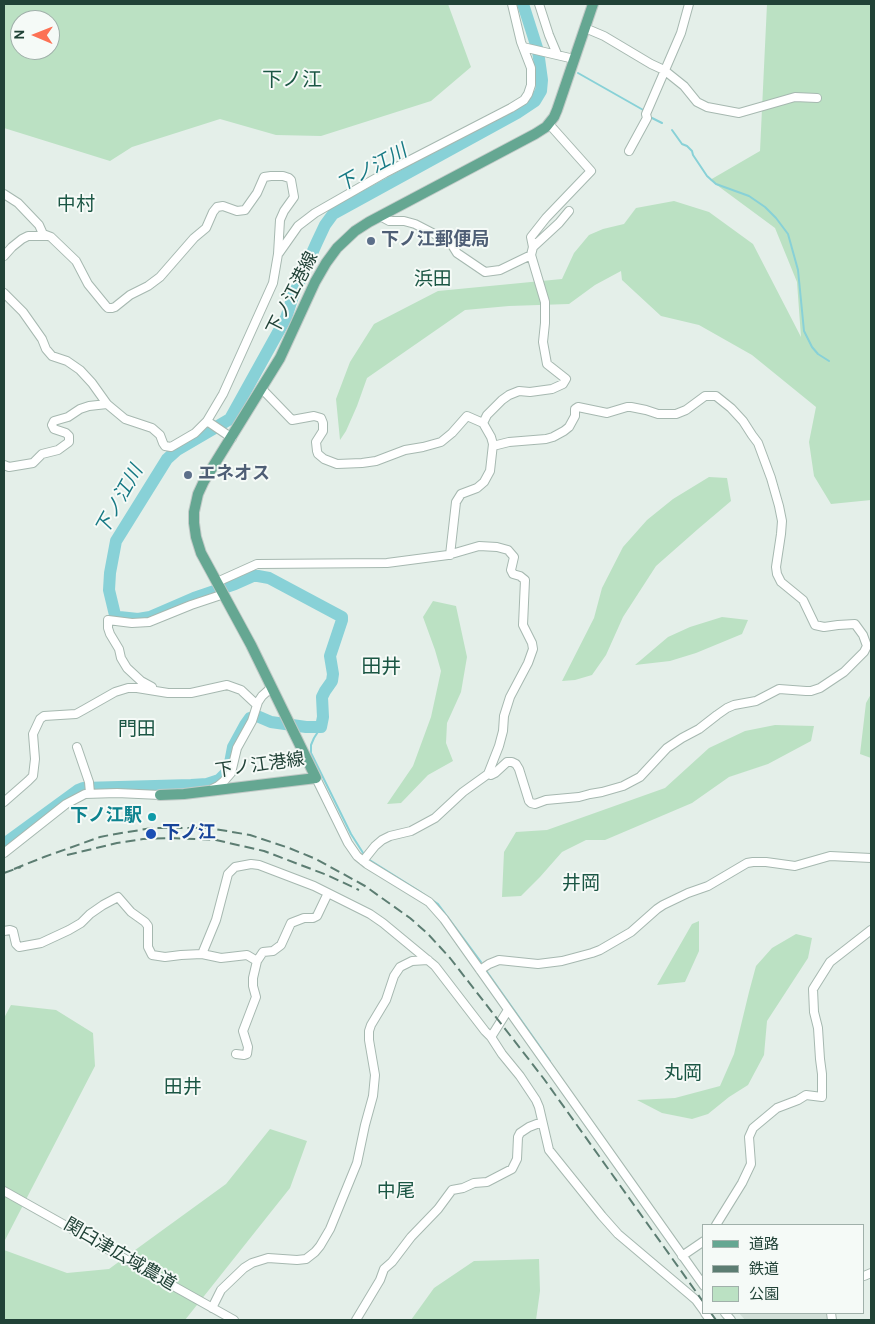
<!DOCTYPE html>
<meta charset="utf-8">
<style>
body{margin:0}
#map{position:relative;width:875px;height:1324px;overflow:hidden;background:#e4efe9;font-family:Overpass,"Noto Sans JP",sans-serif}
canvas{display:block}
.frame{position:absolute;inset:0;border:5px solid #214237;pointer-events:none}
.legend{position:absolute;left:702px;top:1224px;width:162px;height:90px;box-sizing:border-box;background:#f5faf7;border:1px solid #a0b0aa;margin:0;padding:6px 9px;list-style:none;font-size:15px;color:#214237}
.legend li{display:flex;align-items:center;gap:10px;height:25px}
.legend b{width:25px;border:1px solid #a0b0aa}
.north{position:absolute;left:10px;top:10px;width:50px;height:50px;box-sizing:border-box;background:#f5faf7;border:1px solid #a0b0aa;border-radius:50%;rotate:271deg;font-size:14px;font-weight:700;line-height:20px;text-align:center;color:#214237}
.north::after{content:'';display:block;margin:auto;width:18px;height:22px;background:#fc7154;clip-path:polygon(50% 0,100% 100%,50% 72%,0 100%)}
</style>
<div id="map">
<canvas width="875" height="1324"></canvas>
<div class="frame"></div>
<ul class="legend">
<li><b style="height:6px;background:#65a792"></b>道路</li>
<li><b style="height:6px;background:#5c7d72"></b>鉄道</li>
<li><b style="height:14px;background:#bbe1c3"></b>公園</li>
</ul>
<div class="north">N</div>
</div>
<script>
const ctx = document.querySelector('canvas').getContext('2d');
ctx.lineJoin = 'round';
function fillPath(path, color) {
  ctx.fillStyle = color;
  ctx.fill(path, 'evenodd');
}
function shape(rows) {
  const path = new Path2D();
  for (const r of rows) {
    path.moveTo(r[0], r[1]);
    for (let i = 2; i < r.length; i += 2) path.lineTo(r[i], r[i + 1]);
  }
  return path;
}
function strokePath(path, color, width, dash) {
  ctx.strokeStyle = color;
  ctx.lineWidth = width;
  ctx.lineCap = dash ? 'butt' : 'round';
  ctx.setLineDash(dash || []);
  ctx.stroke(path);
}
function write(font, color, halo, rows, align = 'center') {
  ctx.font = font + ' Overpass,"Noto Sans JP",sans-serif';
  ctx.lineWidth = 4;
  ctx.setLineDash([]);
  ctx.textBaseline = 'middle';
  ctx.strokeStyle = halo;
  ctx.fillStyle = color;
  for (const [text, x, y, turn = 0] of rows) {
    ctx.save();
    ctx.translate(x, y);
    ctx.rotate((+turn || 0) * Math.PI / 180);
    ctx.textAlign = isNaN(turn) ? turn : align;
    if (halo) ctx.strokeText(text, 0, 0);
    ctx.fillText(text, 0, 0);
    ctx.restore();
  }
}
fillPath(shape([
 [739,1313,829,1313,830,1320,745,1320]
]), '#d2dfd8');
fillPath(shape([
 [4,4,448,4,471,67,431,101,321,136,276,135,220,119,132,147,110,161,4,128],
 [20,20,50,20,50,50,20,50],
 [767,4,871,4,871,500,831,504,814,476,809,442,816,407,752,355,699,325,661,316,622,280,621,271,595,285,569,304,509,306,465,310,367,378,357,406,346,431,340,440,336,399,350,362,374,324,438,291,562,279,574,253,589,235,603,229,624,224,636,208,674,201,709,212,753,244,801,337,797,282,775,228,710,180,760,151],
 [709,477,727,478,731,501,698,529,656,566,623,617,606,655,592,675,575,680,562,681,594,618,602,588,623,547,647,520,673,499],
 [433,601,456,606,467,657,461,692,447,723,446,743,453,761,428,775,401,803,387,804,413,766,431,717,441,671,435,650,423,617],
 [722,617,748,620,742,634,696,653,670,661,635,665,668,637,690,627],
 [871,694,871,758,860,754,866,703],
 [775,725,814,726,811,741,768,764,729,777,692,803,605,840,586,840,562,852,540,877,521,896,502,897,504,852,516,832,547,830,665,788,709,748,745,731],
 [699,921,699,951,685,982,657,985,692,924],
 [796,934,812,938,808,958,767,1021,764,1055,748,1085,729,1097,708,1114,692,1119,662,1113,637,1100,675,1098,720,1086,734,1054,749,992,756,966,772,948],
 [11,1005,56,1010,93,1033,95,1066,4,1242,4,1018],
 [270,1129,307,1141,290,1188,185,1320,4,1320,4,1250,67,1273,109,1269,226,1184],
 [539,1259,540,1291,536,1320,411,1320,434,1288,474,1261]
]), '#bbe1c3');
strokePath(shape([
 [578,73,645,111],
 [652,118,662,123],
 [672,130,682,144,687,146,692,151,693,155,707,176,716,184,749,196,765,207,776,218,788,234,798,270,804,331,812,347,818,354,829,361],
 [321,727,314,738,311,745,311,753,351,834,365,856],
 [368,859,419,891,438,904,481,962],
 [485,969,550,1061]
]), '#88d1d7', 2);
strokePath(shape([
 [4,844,78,790,83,788,191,785,207,784,219,780,227,772,229,768,233,747,245,725,250,718,257,716,271,722,306,727,321,727,323,717,322,697,325,691,332,681,333,674,330,656,342,620,342,617,269,578,258,576,253,576,235,584,194,598,150,617,138,619,119,617,115,615,109,590,110,573,116,541,167,459,177,450,230,419,286,318,293,296,317,242,325,225,333,214,517,113,535,101,541,91,542,80,538,51,523,4]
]), '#88d1d7', 12);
const minor = shape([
 [539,4,549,35,557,54],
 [585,28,604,36,651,64,664,70,684,86,697,102,707,107,739,113,795,97,817,98],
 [523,47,574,59],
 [629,151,647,118,646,114,681,33,689,4],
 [4,194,18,203,39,225,43,234,51,237,76,261,88,284,106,306,108,308,112,308,115,307,130,295,148,286,160,277,194,238,206,228,213,212,217,207,223,206,237,211,245,210,257,193,264,177,271,176,283,176,289,178,291,180,294,197,284,211,280,220,278,254,273,283,223,394,207,421,195,433,171,447,165,446,163,443,160,435,152,428,125,419,107,404,92,383,80,370,67,361,52,356,46,349,42,339,23,312,4,293],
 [380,216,389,221,404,221,415,224,446,240,452,245,457,253,485,272,500,270,531,255,545,302,545,323,543,342,547,364,566,379,563,384,552,389,530,392,519,391,509,395,502,400,487,415,483,423],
 [533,247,559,223,569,211],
 [279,253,298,226,315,213,385,173,511,108,524,100,528,94,531,85,531,68,521,42,512,4],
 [531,255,533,247,531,237,546,218,591,171,549,124],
 [4,256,12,247,22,239,28,236,47,236],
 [262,389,292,420,314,416,321,418,323,423,323,431,316,442,317,451,318,454,324,459,337,464,362,463,376,461,405,450,423,447,441,442,452,433,467,416,483,423,491,437,493,444,490,471,484,482,477,488,461,494,456,502,450,555],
 [207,421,232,438],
 [4,465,9,467,33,463,42,454,58,450,69,442,69,436,66,433,54,429,52,425,54,421,68,417,80,409,89,406,107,404],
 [217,582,257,564,387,563,448,555,479,546,497,547,508,550,514,557,511,570,513,574,520,576,525,580,523,625,532,643,533,649,528,663,510,697,504,716,503,731,499,746,488,774,463,792,435,818,411,831,390,836,382,840,375,846,363,861],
 [152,687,141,681,127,668,121,658,119,649,110,634,108,628,108,620,132,623,149,622,191,605,224,594],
 [77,747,89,782,90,793],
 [488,774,491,775,495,773,507,762,512,762,516,764,519,769,529,801,531,803,535,804,546,800,579,797,590,794,602,792,623,786,640,777,667,748,682,738,699,729,717,715,727,708,734,705,756,701,779,689,806,691,811,691,820,688,844,672,864,652,867,646,863,635,855,624,838,625,824,627,815,625,803,600,781,582,777,574,776,567,781,534,782,521,779,506,771,478,758,443,752,435,743,421,731,408,716,396,705,396,686,410,676,414,658,414,646,410,631,407,627,407,607,413,578,407,575,409,575,416,569,427,564,431,553,437,546,439,509,442,493,446],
 [316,778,348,843,357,856,367,864,429,902,444,919,704,1286],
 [212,789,218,786,224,781,231,773,237,748,252,721,258,702,262,696,272,687],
 [4,802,28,781,33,776,35,759,33,734,40,719,44,716,76,714,85,709,115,692,128,688,137,688,168,693,191,693,227,685,241,690,257,705],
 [4,853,66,804,85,794,117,793,160,795],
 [4,931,10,930,13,931,16,944,19,947,41,943,69,930,81,923,90,914,103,905,118,897,131,912,145,922,148,926,148,947,152,955,165,957,181,955,202,954,216,920,228,874,235,867,251,864,259,865,314,886,370,914,383,923,435,966,485,1031,491,1037,502,1054,520,1076,536,1100,539,1107,549,1150,602,1216,618,1234,689,1294,696,1300,704,1311],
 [202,954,221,958,247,955,257,961],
 [480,970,489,964,499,960,538,964,562,961,592,953,600,950,631,932,657,909,663,905,688,893,708,886,747,863,753,862,766,862,795,866,830,856,871,858],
 [491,1037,508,1010],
 [236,1054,244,1055,247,1054,248,1047,243,1031,256,997,253,986,253,978,257,961,263,952,273,951,281,945,291,923,304,918,313,918,317,916,328,893],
 [4,1191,234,1320],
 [716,1225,742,1183,751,1164,749,1137,753,1128,777,1108,798,1100,806,1095,822,1097,822,1074,820,1059,818,1028,814,1012,813,989,830,962,871,930],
 [682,1256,704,1241],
 [864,1276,871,1273],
 [212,1308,221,1290,244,1268,252,1263,268,1258,297,1260,306,1259,315,1252,320,1246,330,1229,357,1163,365,1125,373,1096,375,1075,369,1040,369,1031,371,1025,386,1000,394,976,400,967,412,961,428,960],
 [705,1313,710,1320],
 [725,1313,731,1320],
 [831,1313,832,1320],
 [356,1320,380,1280,384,1269,392,1262,411,1237,438,1209,452,1190,463,1188,474,1183,487,1182,512,1169,517,1159,518,1137,520,1133,529,1127,542,1122]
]);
const major = shape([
 [160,795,184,794,316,778,251,645,201,553,196,537,194,523,194,512,198,494,204,481,280,358,315,282,326,263,337,248,355,231,369,222,535,134,546,127,554,117,557,110,593,4]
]);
strokePath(minor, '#a6b8b0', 10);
strokePath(major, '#c1cac7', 12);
strokePath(minor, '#fff', 8);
strokePath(major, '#65a792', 10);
strokePath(shape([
 [67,855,117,843,143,839,170,838,216,840,264,851,327,875,359,890],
 [14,869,44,857,100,837,110,835,152,828,209,828,250,835,289,848,316,859,365,886,410,918,428,934,450,958,544,1079,704,1303],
 [4,873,21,867],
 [711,1313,716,1320]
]), '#5c7d72', 2, [10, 5]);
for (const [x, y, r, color] of [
 [371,241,5,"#5c6f8a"],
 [188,475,5,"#5c6f8a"],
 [152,817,5,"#0f9aa8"],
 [151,834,6,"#1a4fb4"]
]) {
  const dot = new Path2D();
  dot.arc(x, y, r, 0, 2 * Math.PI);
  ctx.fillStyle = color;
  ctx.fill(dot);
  strokePath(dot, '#f5faf7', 2);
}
write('bold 18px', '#4e5e75', '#f5faf7', [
 ["下ノ江郵便局",381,241],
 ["エネオス",198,475]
], 'left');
write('18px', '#214237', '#f5faf7', [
 ["下ノ江港線",294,294,-63],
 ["下ノ江港線",260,767,-8],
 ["関臼津広域農道",119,1256,30]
]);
write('bold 18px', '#0d838f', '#f5faf7', [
 ["下ノ江駅",142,817]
], 'right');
write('bold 18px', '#164399', '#f5faf7', [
 ["下ノ江",162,834]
], 'left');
write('italic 19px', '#167984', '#f5faf7', [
 ["下ノ江川",373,170,-29],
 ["下ノ江川",121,501,-61]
]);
write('19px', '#1b5644', '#f5faf7', [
 ["中村",76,206],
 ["浜田",433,281],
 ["門田",137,731],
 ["井岡",581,885],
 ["丸岡",683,1075],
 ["田井",183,1089],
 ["中尾",396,1193]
]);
write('20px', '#1b5644', '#f5faf7', [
 ["下ノ江",292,82],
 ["田井",381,669]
]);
</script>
